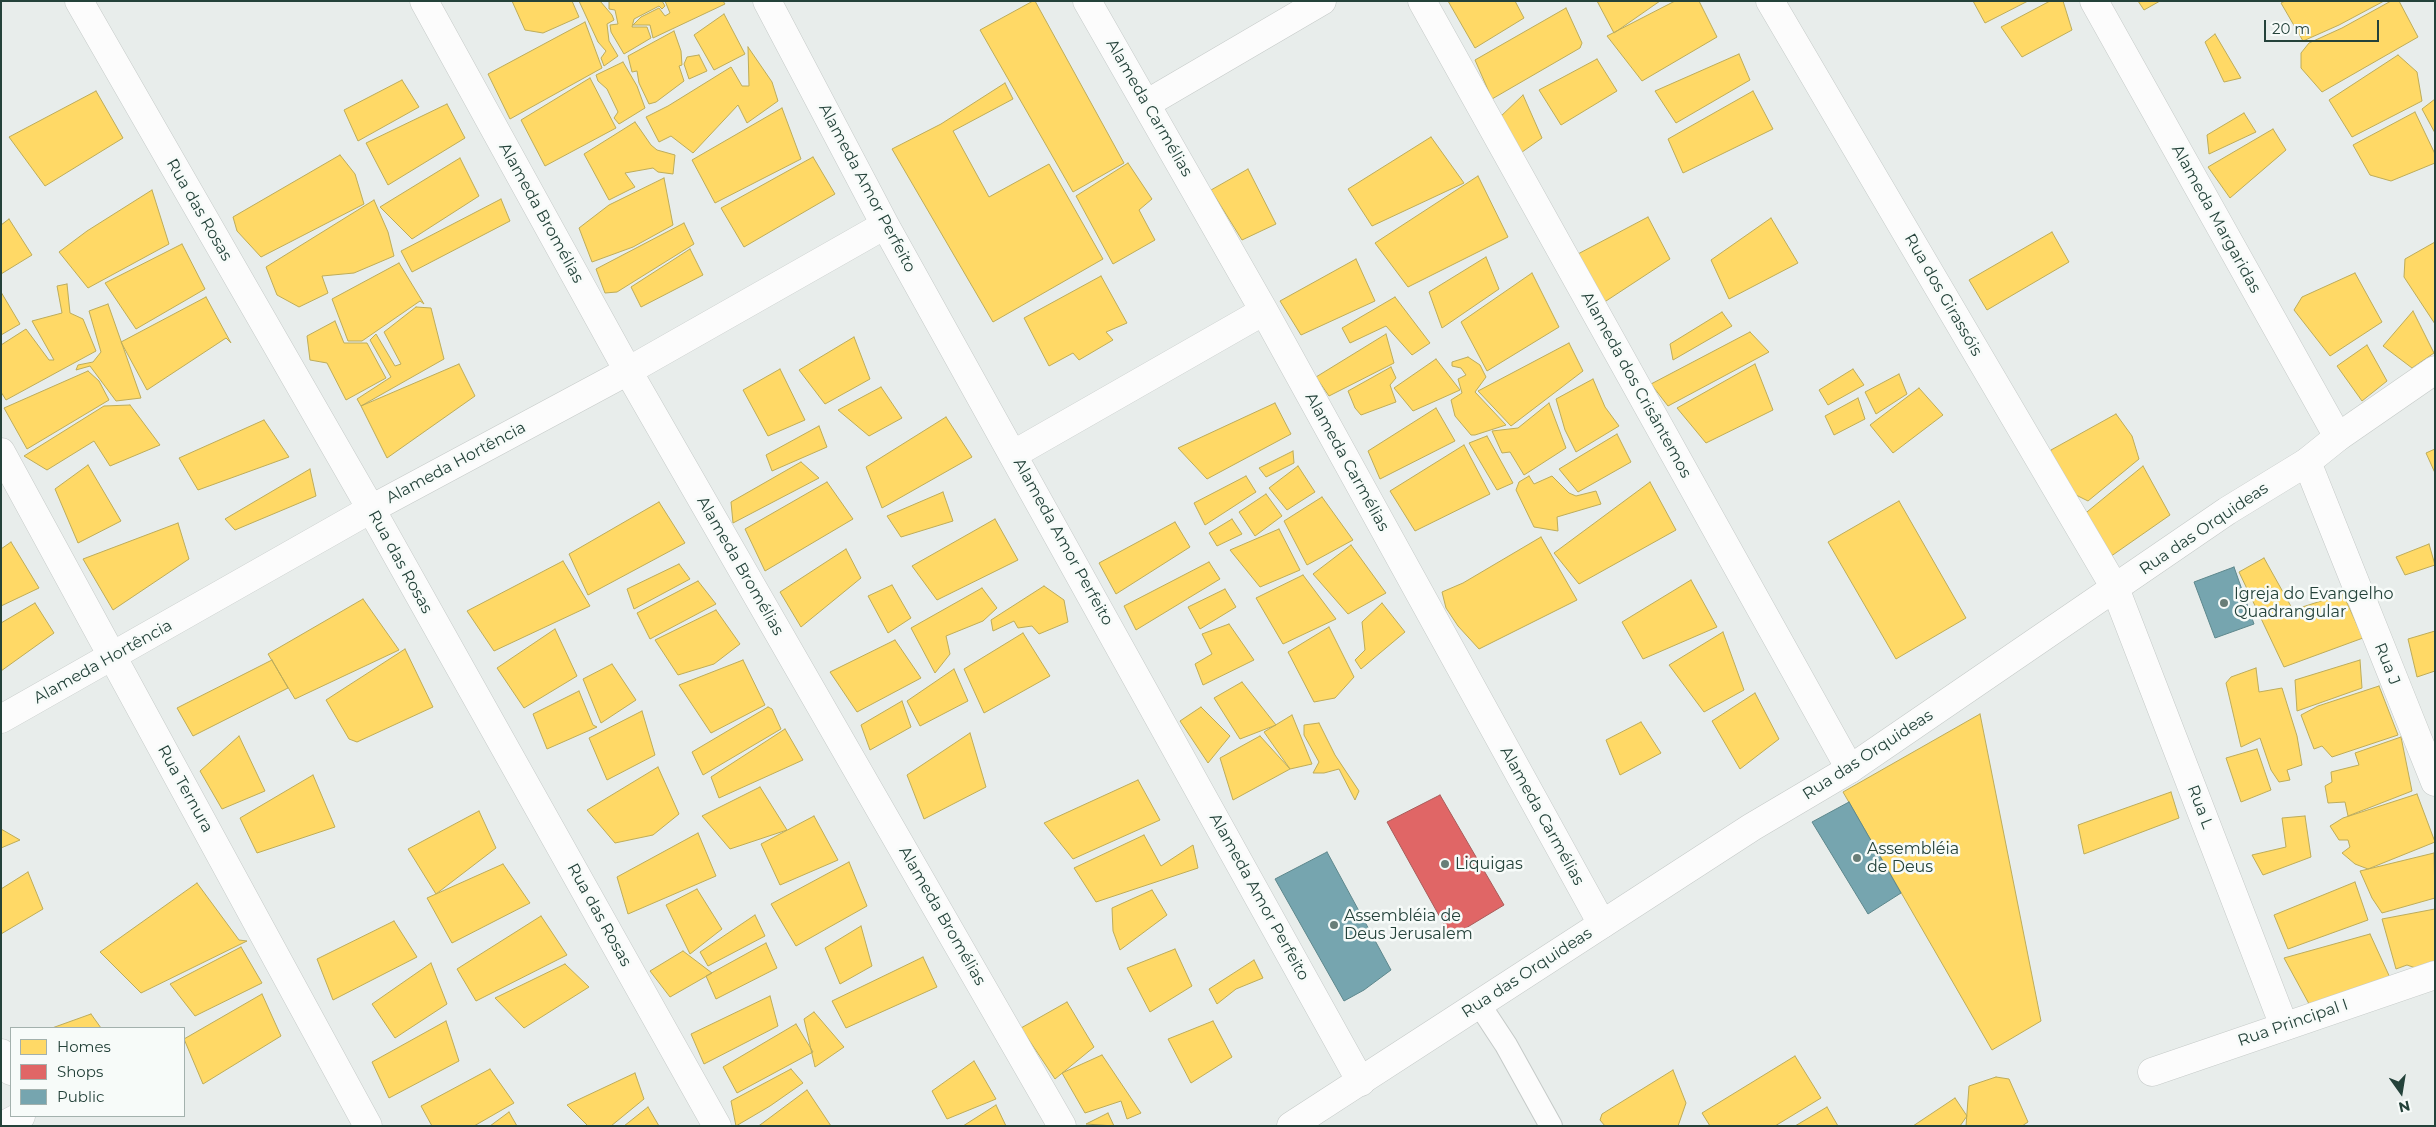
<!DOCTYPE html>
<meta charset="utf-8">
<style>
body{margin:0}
#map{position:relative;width:2436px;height:1127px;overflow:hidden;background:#e8edeb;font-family:Montserrat,sans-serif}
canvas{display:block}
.frame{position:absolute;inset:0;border:2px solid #24423a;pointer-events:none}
.legend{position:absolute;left:10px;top:1027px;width:175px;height:90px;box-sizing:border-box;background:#f7fbf9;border:1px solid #a3b1ad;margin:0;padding:6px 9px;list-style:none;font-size:15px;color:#24423a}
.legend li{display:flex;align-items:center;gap:10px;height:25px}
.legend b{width:25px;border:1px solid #a3b1ad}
.north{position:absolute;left:2376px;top:1067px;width:50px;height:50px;-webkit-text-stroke:4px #f7fbf9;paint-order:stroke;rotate:167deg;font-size:14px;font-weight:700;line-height:20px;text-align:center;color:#24423a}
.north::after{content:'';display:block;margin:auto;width:18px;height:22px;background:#24423a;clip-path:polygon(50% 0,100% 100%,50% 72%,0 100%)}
.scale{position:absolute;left:2264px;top:20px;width:115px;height:22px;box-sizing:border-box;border:2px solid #24423a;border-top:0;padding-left:6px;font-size:15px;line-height:18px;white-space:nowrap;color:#24423a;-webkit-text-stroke:4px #f7fbf9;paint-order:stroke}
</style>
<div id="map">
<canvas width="2436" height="1127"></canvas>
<div class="frame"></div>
<ul class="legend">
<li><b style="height:14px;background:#ffd966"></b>Homes</li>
<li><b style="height:14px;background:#e06666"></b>Shops</li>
<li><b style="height:14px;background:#76a5af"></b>Public</li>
</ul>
<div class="north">N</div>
<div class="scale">20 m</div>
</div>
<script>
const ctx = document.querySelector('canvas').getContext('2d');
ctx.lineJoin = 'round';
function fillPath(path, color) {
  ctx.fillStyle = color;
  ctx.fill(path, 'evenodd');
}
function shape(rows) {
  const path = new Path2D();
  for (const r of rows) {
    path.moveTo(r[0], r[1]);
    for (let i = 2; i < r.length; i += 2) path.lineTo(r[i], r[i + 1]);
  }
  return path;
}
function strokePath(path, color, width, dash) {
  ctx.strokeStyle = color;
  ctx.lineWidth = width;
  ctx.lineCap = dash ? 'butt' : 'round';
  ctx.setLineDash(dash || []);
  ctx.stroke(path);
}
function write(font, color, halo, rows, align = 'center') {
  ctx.font = font + ' Montserrat,sans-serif';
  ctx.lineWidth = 5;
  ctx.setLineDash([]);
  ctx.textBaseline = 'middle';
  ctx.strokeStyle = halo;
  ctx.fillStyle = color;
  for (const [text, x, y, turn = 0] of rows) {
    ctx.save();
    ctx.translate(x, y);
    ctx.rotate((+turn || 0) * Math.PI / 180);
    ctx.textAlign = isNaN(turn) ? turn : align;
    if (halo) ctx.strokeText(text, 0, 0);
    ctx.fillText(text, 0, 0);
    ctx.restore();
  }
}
const homes = shape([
 [512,1,572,1,579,17,543,33,525,30,512,1],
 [579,1,600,1,612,15,614,20,607,24,609,41,618,56,604,66,601,58,606,51,598,42,579,1],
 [609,1,662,1,665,6,662,9,659,6,634,19,632,27,647,27,651,38,624,54,611,32,610,25,618,24,615,10,609,9,609,1],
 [665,1,723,1,725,4,653,38,650,25,633,25,641,17,659,8,665,16,670,13,665,1],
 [1033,1,1035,1,1124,163,1073,192,980,30,1033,1],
 [1448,1,1515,1,1524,18,1475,48,1448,1],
 [1597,1,1660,1,1614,33,1597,1],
 [1675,1,1699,1,1717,37,1642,81,1607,36,1675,1],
 [1973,1,2028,1,1985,23,1973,1],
 [2050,1,2063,1,2072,30,2022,57,2001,27,2050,1],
 [2138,1,2160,1,2144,10,2138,1],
 [2285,1,2384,1,2339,25,2303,41,2281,3,2285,1],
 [2391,1,2399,1,2418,37,2322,92,2301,68,2301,53,2309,43,2342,28,2391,1],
 [1566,8,1582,43,1580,48,1492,99,1475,60,1566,8],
 [724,14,745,54,714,70,694,35,724,14],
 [585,22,602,68,510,119,488,74,585,22],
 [674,31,681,51,682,65,679,66,684,81,656,102,649,104,639,83,637,71,632,72,628,56,674,31],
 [2215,34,2241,78,2224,82,2205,42,2215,34],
 [748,47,772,82,778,101,747,123,738,105,693,153,671,136,659,142,646,117,668,106,731,67,742,86,749,86,748,47],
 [1739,54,1750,80,1676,123,1655,91,1739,54],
 [699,55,707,71,689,79,684,64,687,57,699,55],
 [2398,55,2417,72,2422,101,2352,137,2329,100,2398,55],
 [1597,59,1617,91,1561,125,1539,90,1597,59],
 [623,62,637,86,645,108,619,124,614,118,618,112,607,89,598,81,596,75,623,62],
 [590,78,616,128,545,166,521,120,590,78],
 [402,80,419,107,358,141,344,110,402,80],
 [1005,83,1013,99,953,131,989,197,1049,164,1103,259,993,322,892,149,941,124,1005,83],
 [96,91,123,138,45,186,9,137,96,91],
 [1753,91,1773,129,1683,173,1668,139,1753,91],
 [1523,95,1542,138,1515,157,1498,119,1523,95],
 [2435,99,2435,133,2422,109,2435,99],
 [447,104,465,138,388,185,366,143,447,104],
 [782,108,801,159,715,203,692,160,782,108],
 [2415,112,2435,154,2435,163,2391,181,2370,175,2353,145,2415,112],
 [2244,113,2256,132,2209,154,2207,135,2244,113],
 [635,122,651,145,657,150,675,155,673,174,658,172,653,168,625,173,635,187,609,200,584,154,635,122],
 [2273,129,2286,150,2230,198,2208,167,2273,129],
 [1431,137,1464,183,1372,226,1348,189,1431,137],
 [340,155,355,174,364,204,261,257,237,231,233,217,340,155],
 [813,157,835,194,744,247,721,208,813,157],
 [460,158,479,196,412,239,380,207,460,158],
 [1128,163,1152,199,1139,210,1155,240,1113,264,1076,196,1128,163],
 [1248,169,1276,224,1242,240,1211,190,1248,169],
 [1478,176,1508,237,1408,287,1375,243,1478,176],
 [664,178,673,225,633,247,592,262,579,228,609,205,664,178],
 [152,190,169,244,88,288,59,252,87,231,152,190],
 [501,199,510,221,412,272,401,251,501,199],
 [374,200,388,232,394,256,354,273,322,276,328,293,299,307,277,295,266,267,374,200],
 [1648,217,1670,259,1603,303,1576,255,1648,217],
 [1771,218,1798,263,1729,299,1711,260,1771,218],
 [9,219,32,255,1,274,1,225,9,219],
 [684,223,694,244,617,292,605,293,596,269,684,223],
 [2052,232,2069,262,1987,310,1969,280,2052,232],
 [2435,242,2435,324,2404,277,2405,259,2435,242],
 [182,244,205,289,136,329,105,283,182,244],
 [690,249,703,275,641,307,631,287,690,249],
 [1486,257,1499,289,1442,328,1429,292,1486,257],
 [1356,259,1375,301,1301,335,1280,301,1356,259],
 [399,263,424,304,420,301,362,341,348,341,332,299,399,263],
 [1532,273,1559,327,1487,371,1461,322,1532,273],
 [2355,273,2382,322,2330,356,2294,310,2302,297,2355,273],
 [1101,276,1127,323,1106,332,1113,340,1079,360,1073,353,1049,366,1024,318,1101,276],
 [67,284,70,313,83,319,96,351,6,400,1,392,1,345,26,329,49,360,54,360,32,321,62,313,57,286,67,284],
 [1,292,20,324,1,335,1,292],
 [206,297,231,343,226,338,147,390,121,342,206,297],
 [1395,297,1430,343,1412,355,1386,326,1350,343,1342,328,1395,297],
 [108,304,141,398,116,401,90,366,76,370,78,365,93,362,101,352,89,311,108,304],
 [416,307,431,308,444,359,361,406,357,399,391,377,370,340,376,334,395,366,401,364,384,332,416,307],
 [2413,311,2434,353,2412,368,2383,346,2413,311],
 [1722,312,1732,326,1673,360,1670,344,1722,312],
 [335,321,344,343,367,343,386,378,346,400,327,363,310,360,307,336,335,321],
 [1750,332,1769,352,1668,406,1651,384,1750,332],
 [1386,334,1394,363,1329,396,1316,377,1386,334],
 [854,337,870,379,825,404,799,370,854,337],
 [1569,343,1583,371,1511,426,1478,391,1569,343],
 [2367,345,2387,381,2362,401,2337,366,2367,345],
 [1468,357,1480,365,1486,377,1475,392,1506,425,1475,435,1471,435,1455,416,1451,400,1462,393,1458,379,1466,375,1461,368,1452,366,1452,362,1468,357],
 [1436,359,1460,390,1413,411,1394,388,1436,359],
 [459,364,475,396,387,458,361,406,459,364],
 [1755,364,1773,410,1706,443,1677,408,1755,364],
 [1391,367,1396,378,1390,385,1396,402,1361,415,1355,408,1348,391,1391,367],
 [780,369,805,420,768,436,743,390,780,369],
 [1853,369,1864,385,1828,405,1819,390,1853,369],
 [88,371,99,381,109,400,27,449,4,408,88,371],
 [1899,374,1907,394,1876,414,1865,392,1899,374],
 [1593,379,1605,407,1619,426,1576,452,1565,430,1556,399,1593,379],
 [881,387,902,418,869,436,838,410,881,387],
 [1919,388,1943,415,1893,453,1870,425,1919,388],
 [1858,398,1865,419,1834,435,1825,416,1858,398],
 [1275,403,1291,434,1207,479,1178,448,1275,403],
 [1549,403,1566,448,1524,475,1510,452,1502,453,1492,431,1518,428,1549,403],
 [130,405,160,445,110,466,94,441,47,470,24,456,104,406,130,405],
 [1436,408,1455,441,1380,479,1368,451,1436,408],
 [2116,414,2132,436,2139,459,2088,501,2062,488,2045,462,2051,450,2116,414],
 [946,417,972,457,882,508,866,467,946,417],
 [264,420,289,457,198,490,179,458,264,420],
 [819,426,827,447,772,471,766,455,819,426],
 [1617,434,1631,462,1578,492,1559,469,1617,434],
 [1487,436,1513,483,1497,490,1469,443,1487,436],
 [1464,445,1490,494,1415,531,1390,491,1464,445],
 [2435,449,2435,473,2426,453,2435,449],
 [1293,451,1294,463,1266,477,1259,468,1293,451],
 [801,462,819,478,733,523,731,502,801,462],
 [88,465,121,521,78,543,55,489,88,465],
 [1298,466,1315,492,1287,510,1269,488,1298,466],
 [2143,466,2170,515,2107,559,2082,516,2143,466],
 [310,469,316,496,235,530,225,519,310,469],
 [1246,476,1256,492,1205,525,1194,503,1246,476],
 [1529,476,1534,484,1552,476,1569,493,1576,496,1596,491,1601,504,1557,517,1558,531,1534,527,1516,490,1519,482,1529,476],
 [827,482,853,519,765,571,745,529,827,482],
 [1650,482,1676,530,1579,584,1554,553,1650,482],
 [943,492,953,521,901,537,887,516,943,492],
 [1266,494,1282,516,1255,536,1239,512,1266,494],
 [1322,497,1353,540,1307,565,1284,521,1322,497],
 [1899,501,1966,618,1896,659,1828,542,1899,501],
 [659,502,685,543,588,595,569,554,659,502],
 [995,519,1018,560,937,600,912,566,995,519],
 [1232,519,1242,534,1217,546,1209,533,1232,519],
 [1175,522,1190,547,1116,594,1099,563,1175,522],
 [178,523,189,559,113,610,83,559,178,523],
 [1279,529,1300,570,1260,587,1230,550,1279,529],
 [1541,537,1577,600,1479,649,1458,626,1446,608,1442,592,1463,583,1541,537],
 [11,542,39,588,1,606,1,549,11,542],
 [2429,544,2435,565,2405,575,2396,557,2429,544],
 [1351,545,1386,593,1348,614,1313,574,1351,545],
 [846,549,861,578,801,627,780,592,846,549],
 [2264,558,2293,610,2343,594,2363,638,2284,667,2239,572,2264,558],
 [563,561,590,606,494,651,467,611,563,561],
 [1209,562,1220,579,1136,630,1124,606,1209,562],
 [679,564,690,579,634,609,627,589,679,564],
 [1303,575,1336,619,1283,644,1256,598,1303,575],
 [1691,580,1717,627,1643,659,1622,622,1691,580],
 [698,581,716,604,650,639,637,613,698,581],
 [892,585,911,618,888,633,868,596,892,585],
 [1044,586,1064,600,1068,622,1039,634,1032,626,1018,628,1014,621,993,631,991,620,1044,586],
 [982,588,997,608,983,621,946,636,950,654,935,673,911,628,982,588],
 [1225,589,1236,607,1200,629,1188,607,1225,589],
 [363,599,399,650,295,699,268,654,363,599],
 [35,603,54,633,1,671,1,623,35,603],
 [1382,603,1405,632,1361,669,1355,660,1365,650,1362,622,1382,603],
 [716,610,740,644,714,664,678,675,655,640,716,610],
 [1229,624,1254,660,1203,685,1195,664,1212,654,1202,634,1229,624],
 [1329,627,1354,677,1335,698,1314,702,1288,652,1329,627],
 [555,629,577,676,524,708,497,668,555,629],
 [2435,631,2435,671,2417,677,2408,639,2435,631],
 [1723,632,1744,690,1704,712,1669,665,1723,632],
 [1023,633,1050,676,984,713,964,669,1023,633],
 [895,640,921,678,857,712,830,672,895,640],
 [405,649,433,707,357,742,349,739,326,700,405,649],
 [272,660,288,688,193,736,177,708,272,660],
 [743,660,765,705,711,733,679,685,743,660],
 [2360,660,2362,688,2297,711,2295,680,2360,660],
 [612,664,636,700,601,723,583,679,612,664],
 [2256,668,2259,692,2282,688,2297,736,2302,765,2287,770,2290,780,2279,782,2271,770,2260,738,2241,747,2226,683,2231,677,2256,668],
 [954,669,968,701,920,726,907,701,954,669],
 [1242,682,1276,725,1240,739,1214,698,1242,682],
 [2379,686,2398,735,2332,757,2322,746,2314,749,2301,715,2318,706,2379,686],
 [579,691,593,725,597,727,547,749,533,714,579,691],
 [1755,693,1779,739,1740,769,1712,721,1755,693],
 [902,701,911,727,870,750,861,725,902,701],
 [768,707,772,709,781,729,703,775,692,752,768,707],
 [1201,707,1230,736,1208,763,1180,721,1201,707],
 [642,711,655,755,607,780,589,738,642,711],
 [1980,714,2041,1021,1992,1050,1843,792,1980,714],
 [1292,715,1312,764,1290,769,1264,732,1292,715],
 [1641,722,1661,753,1620,775,1606,740,1641,722],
 [1319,723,1335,755,1359,791,1355,800,1339,769,1324,773,1313,773,1319,762,1304,735,1304,725,1319,723],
 [785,729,803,760,719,798,711,777,785,729],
 [970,733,986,787,924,819,907,775,970,733],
 [239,736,265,791,222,809,200,771,239,736],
 [1260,736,1290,769,1233,800,1220,758,1260,736],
 [2401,737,2412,791,2348,816,2345,802,2328,803,2325,786,2332,782,2331,772,2359,765,2355,753,2401,737],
 [2257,749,2271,790,2241,802,2226,758,2257,749],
 [658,767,679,814,653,835,615,843,587,810,658,767],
 [313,775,335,827,257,853,240,818,313,775],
 [1138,780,1160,820,1073,859,1044,823,1138,780],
 [760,787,787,830,730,849,702,816,760,787],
 [2171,792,2179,818,2084,854,2078,825,2171,792],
 [2417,794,2435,842,2368,869,2355,864,2342,853,2350,847,2348,840,2339,840,2330,826,2343,818,2417,794],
 [479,811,496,848,436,894,408,849,479,811],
 [814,816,838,860,780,885,761,844,814,816],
 [2305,816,2311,857,2263,875,2252,855,2286,847,2282,818,2305,816],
 [1,829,20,840,1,848,1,829],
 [698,833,716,876,628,914,617,877,698,833],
 [1144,835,1161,866,1193,845,1198,868,1096,902,1074,868,1144,835],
 [2434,853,2435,898,2382,913,2372,898,2360,871,2434,853],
 [849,862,867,906,796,946,771,904,849,862],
 [503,864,530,903,452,943,427,898,503,864],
 [28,872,43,909,1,934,1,889,28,872],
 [2355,882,2368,920,2288,949,2274,915,2355,882],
 [197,883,239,940,247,941,141,993,100,952,197,883],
 [697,889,722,929,690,954,666,905,697,889],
 [1152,890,1167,915,1120,950,1113,931,1112,908,1152,890],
 [2435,909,2435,967,2424,971,2407,965,2396,969,2382,919,2435,909],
 [755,915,765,936,708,966,700,952,755,915],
 [541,916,567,955,476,1001,457,969,541,916],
 [394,921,417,957,333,1000,317,959,394,921],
 [861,926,872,966,840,984,825,948,861,926],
 [2370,934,2392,982,2314,1013,2284,958,2370,934],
 [766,943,777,968,716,999,706,976,766,943],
 [241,947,262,983,195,1016,170,984,241,947],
 [1175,949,1192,986,1150,1012,1127,968,1175,949],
 [683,951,712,973,670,997,650,971,683,951],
 [923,957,937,987,846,1028,832,1001,923,957],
 [1254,960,1263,978,1236,989,1217,1004,1209,989,1254,960],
 [431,963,447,1004,395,1038,372,1004,431,963],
 [565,964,589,987,524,1028,495,998,565,964],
 [262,994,281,1036,203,1084,184,1039,262,994],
 [770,996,778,1026,704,1064,691,1034,770,996],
 [1067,1002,1094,1047,1055,1079,1021,1028,1067,1002],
 [814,1012,844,1047,815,1067,804,1019,814,1012],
 [91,1014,101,1028,52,1028,91,1014],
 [446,1021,459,1061,389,1098,372,1062,446,1021],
 [1213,1021,1232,1057,1191,1083,1168,1039,1213,1021],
 [796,1024,813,1052,737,1093,723,1067,796,1024],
 [1102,1055,1141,1113,1127,1119,1121,1101,1085,1113,1062,1073,1102,1055],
 [1795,1056,1821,1098,1775,1126,1710,1126,1702,1113,1795,1056],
 [974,1061,996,1099,947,1119,932,1091,974,1061],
 [490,1069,514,1103,474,1126,432,1126,421,1106,490,1069],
 [791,1069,803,1083,770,1106,736,1126,731,1101,791,1069],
 [1673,1070,1686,1103,1678,1126,1605,1126,1600,1120,1602,1114,1673,1070],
 [635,1073,644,1099,611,1126,588,1126,567,1105,635,1073],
 [1996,1077,2009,1079,2028,1122,2022,1126,1966,1126,1969,1086,1996,1077],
 [807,1090,831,1126,758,1126,760,1125,807,1090],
 [1955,1098,1967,1116,1960,1126,1913,1126,1955,1098],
 [996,1105,1006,1126,963,1126,996,1105],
 [648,1107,659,1126,624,1126,648,1107],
 [1827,1107,1838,1126,1795,1126,1827,1107],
 [509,1112,517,1126,490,1126,509,1112],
 [1108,1113,1114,1126,1086,1124,1108,1113]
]);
fillPath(homes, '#ffd966');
strokePath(homes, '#bdac59', 1);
const shops = shape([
 [1440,795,1504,905,1451,937,1387,822,1440,795]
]);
fillPath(shops, '#e06666');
strokePath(shops, '#a85b59', 1);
const public = shape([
 [2234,567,2254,624,2215,638,2194,582,2234,567],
 [1849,802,1901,893,1868,914,1812,822,1849,802],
 [1327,852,1391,970,1364,990,1344,1001,1275,879,1327,852]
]);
fillPath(public, '#76a5af');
strokePath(public, '#5d878c', 1);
const service = shape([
 [1479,1004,1506,1045,1551,1126]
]);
const minor = shape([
 [79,1,371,509,717,1126],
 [424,1,628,371,1062,1126],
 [767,1,885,225,1361,1082],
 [1087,1,1264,311,1602,924],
 [1422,1,1850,769],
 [1770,1,2115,588,2284,1026],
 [2094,1,2338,437],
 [1146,104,1322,1],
 [1,452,368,1126],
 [1014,454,1264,311],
 [2307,462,2435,782],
 [1,719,371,509,628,371,885,225],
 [1,1053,11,1071],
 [2152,1072,2435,975],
 [2,1126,21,1116]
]);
const tertiary = shape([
 [1291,1126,1752,827,1850,769,2227,511,2307,462,2338,437,2435,370]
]);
strokePath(service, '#c5cac8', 24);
strokePath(minor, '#c5cac8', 29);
strokePath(tertiary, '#c5cac8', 29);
strokePath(service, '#fcfcfc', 22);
strokePath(minor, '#fcfcfc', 28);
strokePath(tertiary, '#fcfcfc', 28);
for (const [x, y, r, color] of [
 [2224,603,5,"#697e78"],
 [1857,858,5,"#697e78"],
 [1445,864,5,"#697e78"],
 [1334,925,5,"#697e78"]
]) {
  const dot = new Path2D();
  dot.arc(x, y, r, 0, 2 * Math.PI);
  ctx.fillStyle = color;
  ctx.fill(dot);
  strokePath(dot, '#f7fbf9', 2);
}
write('16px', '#24423a', '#f7fbf9', [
 ["Alameda Carmélias",1149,108,60],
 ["Alameda Amor Perfeito",867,188,62],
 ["Rua das Rosas",199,210,60],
 ["Alameda Bromélias",541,213,61],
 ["Alameda Margaridas",2216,219,61],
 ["Rua dos Girassóis",1943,295,60],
 ["Alameda dos Crisântemos",1636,385,61],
 ["Alameda Carmélias",1347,462,61],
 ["Alameda Hortência",456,463,-28],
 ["Rua das Orquideas",2204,529,-34],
 ["Alameda Amor Perfeito",1063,542,61],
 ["Rua das Rosas",400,562,61],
 ["Alameda Bromélias",740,566,60],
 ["Alameda Hortência",103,662,-29],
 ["Rua J",2387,664,68],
 ["Rua das Orquideas",1868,755,-33],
 ["Rua Ternura",185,789,61],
 ["Rua L",2200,807,69],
 ["Alameda Carmélias",1542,816,61],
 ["Alameda Amor Perfeito",1259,897,61],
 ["Rua das Rosas",599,915,61],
 ["Alameda Bromélias",942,916,60],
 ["Rua das Orquideas",1527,973,-33],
 ["Rua Principal I",2293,1023,-19]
]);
write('16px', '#24423a', '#f7fbf9', [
 ["Igreja do Evangelho",2234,594],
 ["Quadrangular",2234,612],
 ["Assembléia",1867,849],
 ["de Deus",1867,867],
 ["Liquigas",1455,864],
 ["Assembléia de",1344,916],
 ["Deus Jerusalem",1344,934]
], 'left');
</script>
